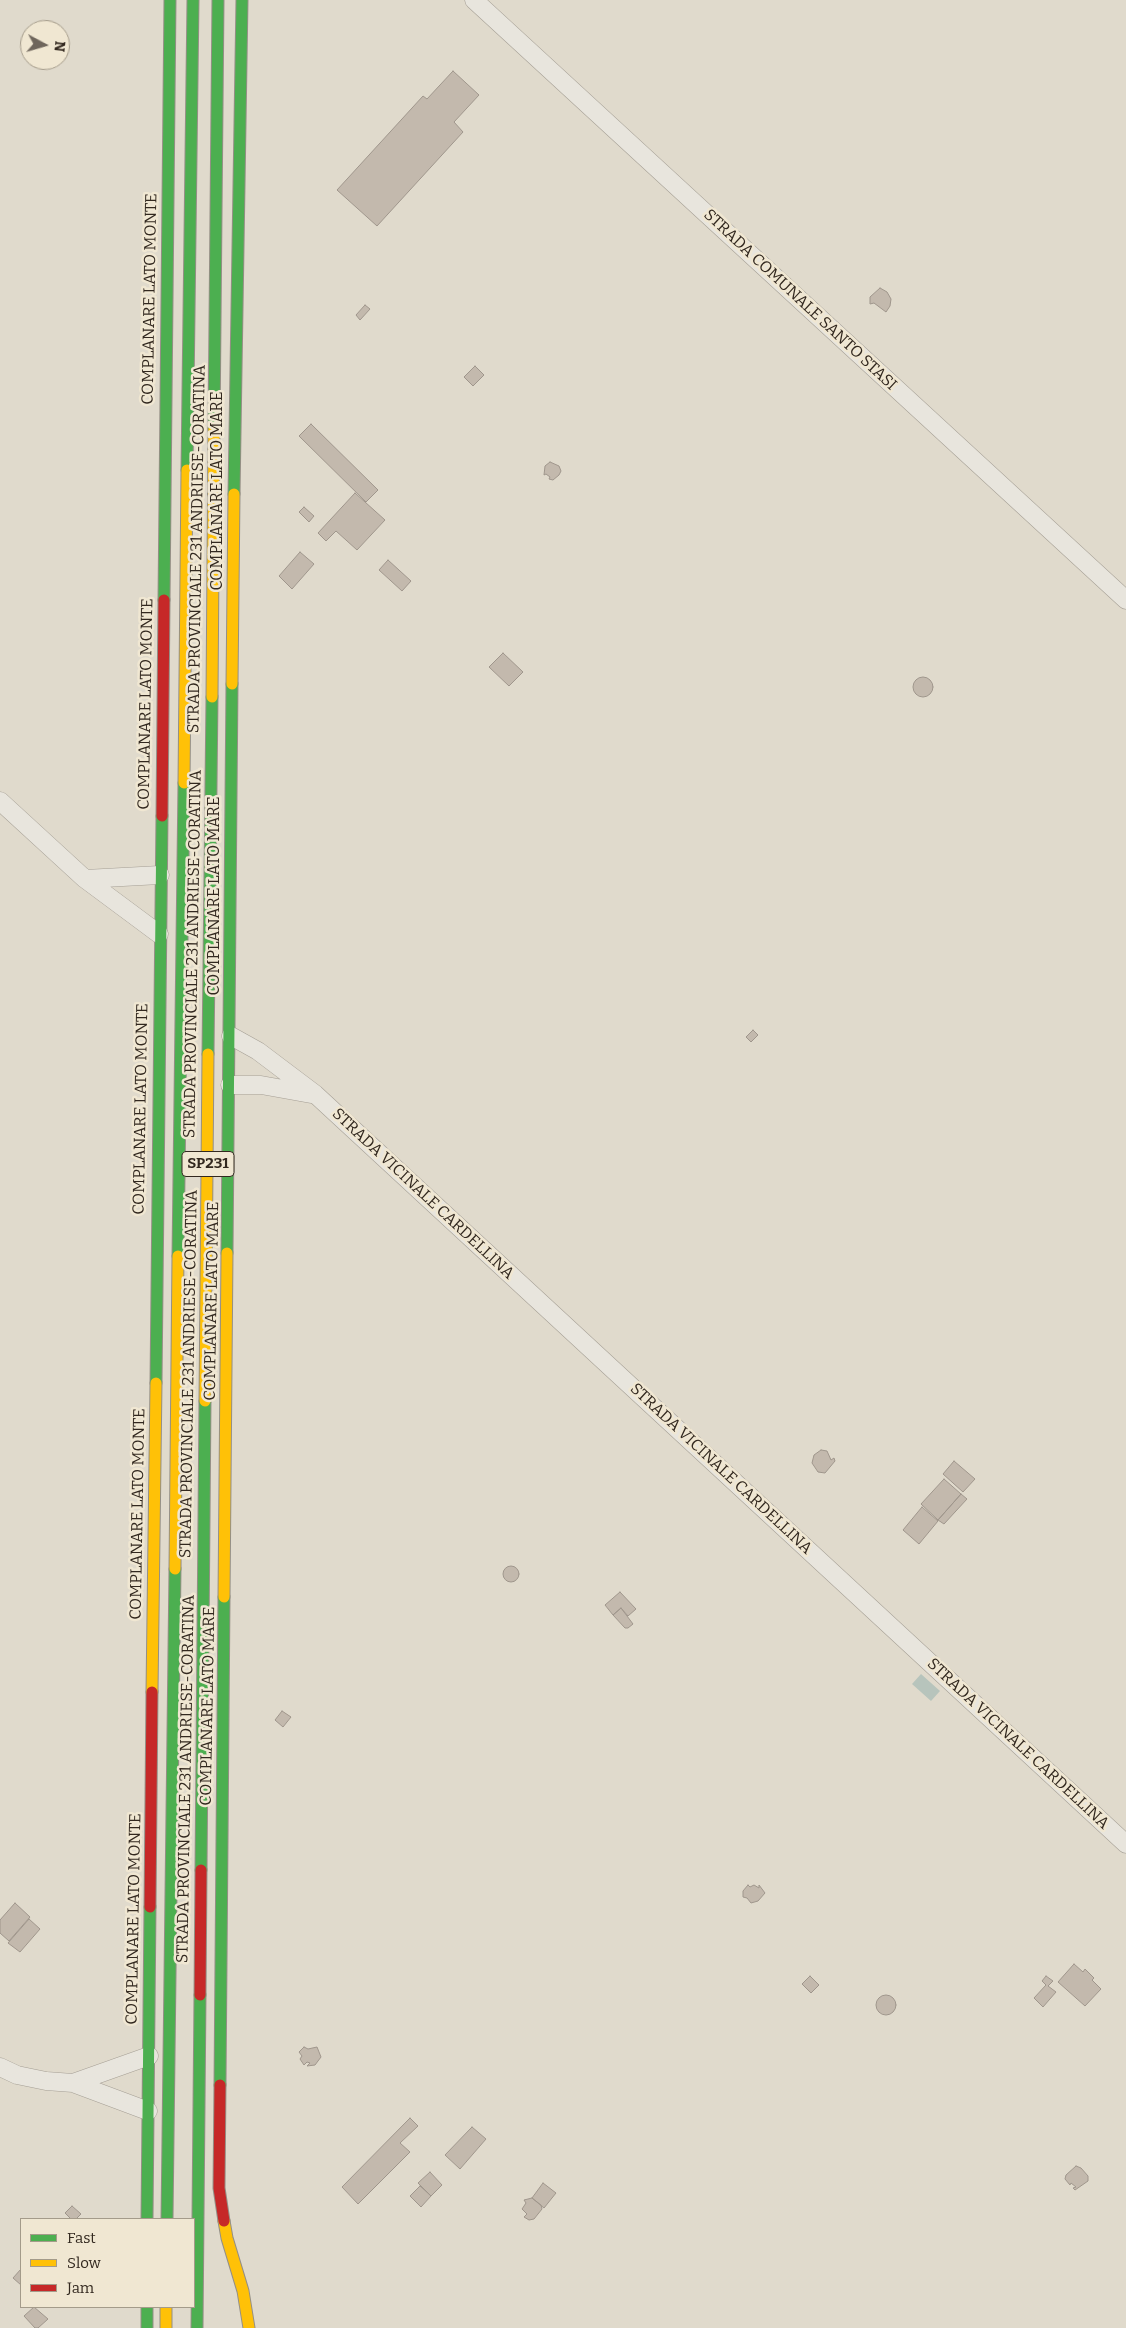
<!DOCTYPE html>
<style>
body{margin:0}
#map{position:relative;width:1126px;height:2328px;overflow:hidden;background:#e0dacc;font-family:Bitter,serif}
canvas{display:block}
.legend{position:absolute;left:20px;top:2218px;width:175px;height:90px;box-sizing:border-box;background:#f0e7d2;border:1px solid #a49b8a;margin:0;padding:6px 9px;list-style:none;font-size:15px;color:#32281f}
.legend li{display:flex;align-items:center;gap:10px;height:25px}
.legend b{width:25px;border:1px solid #a49b8a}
.north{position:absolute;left:20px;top:20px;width:50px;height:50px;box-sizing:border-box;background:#f0e7d2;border:1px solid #a49b8a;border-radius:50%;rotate:96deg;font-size:14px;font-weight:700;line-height:20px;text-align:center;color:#32281f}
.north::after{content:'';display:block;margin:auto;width:18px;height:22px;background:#6f665c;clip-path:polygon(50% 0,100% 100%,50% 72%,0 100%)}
</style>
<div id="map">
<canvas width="1126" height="2328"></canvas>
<ul class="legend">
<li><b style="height:6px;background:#4caf50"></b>Fast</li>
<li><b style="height:6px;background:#ffc107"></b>Slow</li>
<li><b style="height:6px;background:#c62828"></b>Jam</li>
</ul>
<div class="north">N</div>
</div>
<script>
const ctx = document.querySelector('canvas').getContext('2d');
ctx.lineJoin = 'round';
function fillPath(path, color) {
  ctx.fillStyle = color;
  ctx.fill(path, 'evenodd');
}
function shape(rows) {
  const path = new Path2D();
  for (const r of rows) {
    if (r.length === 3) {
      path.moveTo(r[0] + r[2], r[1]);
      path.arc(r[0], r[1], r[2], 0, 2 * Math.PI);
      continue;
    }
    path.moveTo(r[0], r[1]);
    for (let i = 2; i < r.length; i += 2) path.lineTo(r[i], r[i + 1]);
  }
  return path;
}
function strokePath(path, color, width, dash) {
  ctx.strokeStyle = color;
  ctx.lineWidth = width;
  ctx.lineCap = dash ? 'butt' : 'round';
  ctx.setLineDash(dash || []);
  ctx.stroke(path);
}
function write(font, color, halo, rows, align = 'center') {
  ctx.font = font + ' Bitter,serif';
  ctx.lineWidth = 5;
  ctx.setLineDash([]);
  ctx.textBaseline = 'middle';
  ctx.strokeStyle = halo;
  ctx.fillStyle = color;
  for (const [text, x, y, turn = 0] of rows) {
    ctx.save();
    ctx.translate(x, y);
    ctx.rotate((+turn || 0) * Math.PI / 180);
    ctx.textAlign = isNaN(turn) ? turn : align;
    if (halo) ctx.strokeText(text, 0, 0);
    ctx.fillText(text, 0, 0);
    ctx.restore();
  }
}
fillPath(shape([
 [921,1674,940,1691,931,1701,912,1684]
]), '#b7c4bc');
const building = shape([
 [453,71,479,95,454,122,463,132,377,226,337,190,423,96,427,99,453,71],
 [880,288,887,292,891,299,890,306,886,312,874,303,870,304,870,297,880,288],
 [365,305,370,309,360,320,356,315,365,305],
 [475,366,484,375,473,386,464,377,475,366],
 [311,424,378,490,366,502,299,436,311,424],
 [550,462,559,466,561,471,559,475,553,480,549,479,550,477,546,474,544,475,545,466,550,462],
 [355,493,385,520,357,550,336,531,326,541,318,533,355,493],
 [304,507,314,516,309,522,299,512,304,507],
 [300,552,314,564,292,589,279,576,300,552],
 [388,560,411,581,402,591,379,570,388,560],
 [503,653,523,672,509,686,489,667,503,653],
 [923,687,10],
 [753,1030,758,1035,751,1042,746,1037,753,1030],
 [821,1450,827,1451,831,1460,834,1458,835,1461,825,1473,818,1472,812,1463,814,1455,821,1450],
 [954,1461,975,1479,963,1492,943,1474,954,1461],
 [944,1479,961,1494,938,1520,921,1504,944,1479],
 [961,1494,967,1499,944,1524,938,1520,961,1494],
 [922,1507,938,1521,919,1544,903,1530,922,1507],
 [511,1574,8],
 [620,1592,636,1609,628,1616,621,1608,613,1615,605,1605,620,1592],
 [621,1608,633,1624,628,1628,625,1628,613,1615,621,1608],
 [282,1711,291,1717,283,1727,275,1720,282,1711],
 [748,1885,750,1887,754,1885,759,1888,759,1885,765,1893,758,1901,751,1903,747,1898,743,1897,743,1891,748,1885],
 [15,1903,30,1917,9,1941,0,1933,0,1920,15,1903],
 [29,1919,40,1929,20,1952,8,1943,29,1919],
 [1074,1964,1083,1972,1085,1969,1094,1978,1092,1980,1101,1989,1085,2006,1058,1982,1074,1964],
 [810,1976,819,1985,811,1993,802,1984,810,1976],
 [1046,1976,1053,1981,1048,1986,1056,1992,1043,2007,1034,1998,1046,1985,1042,1981,1046,1976],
 [886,2005,10],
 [304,2047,308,2049,317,2047,321,2057,315,2065,307,2066,310,2063,307,2062,304,2065,300,2059,302,2056,299,2052,304,2047],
 [410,2118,418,2126,400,2143,410,2152,358,2204,342,2187,410,2118],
 [472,2127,486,2139,460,2169,445,2155,472,2127],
 [1076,2166,1081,2168,1088,2176,1088,2181,1075,2190,1073,2188,1076,2187,1071,2183,1070,2185,1065,2179,1066,2175,1076,2166],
 [430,2172,442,2185,431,2196,418,2183,430,2172],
 [543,2183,556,2193,544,2208,532,2198,543,2183],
 [420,2186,431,2196,421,2207,410,2196,420,2186],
 [532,2198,541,2205,542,2209,534,2219,529,2220,524,2217,527,2214,522,2209,526,2203,524,2200,532,2198],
 [72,2206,81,2214,76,2219,71,2219,65,2213,72,2206],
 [21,2269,21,2285,13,2278,21,2269],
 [34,2307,48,2319,38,2328,35,2328,24,2316,34,2307]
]);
fillPath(building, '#c3b9ad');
strokePath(building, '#9f968c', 1);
const street = shape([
 [474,0,1126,600],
 [0,801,85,879,159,934],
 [85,879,160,875],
 [231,1036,258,1051,315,1094,1126,1844],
 [230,1085,261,1085,311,1094],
 [0,2067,17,2075,46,2081,73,2083,148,2111],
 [73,2083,149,2056]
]);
const fast = shape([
 [214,429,218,0],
 [187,470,193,0],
 [234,494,242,0],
 [164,600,170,0],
 [208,1054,212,697],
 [227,1253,232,684],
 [178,1256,184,783],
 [156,1383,162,816],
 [201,1870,205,1401],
 [220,2085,224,1597],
 [147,2219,150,1907],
 [167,2219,175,1569],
 [147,2307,147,2328],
 [197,2328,200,1995]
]);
const slow = shape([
 [232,684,234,494],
 [212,697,214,429],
 [184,783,187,470],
 [205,1401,208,1054],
 [175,1569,178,1256],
 [224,1597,227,1253],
 [152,1692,156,1383],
 [224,2221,227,2238,243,2291,249,2328],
 [166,2307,166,2328]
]);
const jam = shape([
 [162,816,164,600],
 [150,1907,152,1692],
 [200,1995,201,1870],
 [220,2085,219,2188,224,2221]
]);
strokePath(street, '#a59f95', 19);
strokePath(fast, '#948f85', 13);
strokePath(slow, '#948f85', 13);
strokePath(jam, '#948f85', 13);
strokePath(street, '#e8e5dd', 18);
strokePath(fast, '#4caf50', 11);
strokePath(slow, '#ffc107', 11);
strokePath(jam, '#c62828', 11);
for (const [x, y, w] of [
 [208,1164,52]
]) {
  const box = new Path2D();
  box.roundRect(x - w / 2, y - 12.5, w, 25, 4);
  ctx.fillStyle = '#f0e7d2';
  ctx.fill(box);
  strokePath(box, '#32281f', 1);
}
write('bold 15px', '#32281f', null, [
 ["SP231",208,1164]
]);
write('16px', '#32281f', '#f0e7d2', [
 ["COMPLANARE LATO MONTE",150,299,-89],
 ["STRADA COMUNALE SANTO STASI",800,300,43],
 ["COMPLANARE LATO MARE",218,491,-90],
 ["STRADA PROVINCIALE 231 ANDRIESE-CORATINA",197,549,-89],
 ["COMPLANARE LATO MONTE",146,704,-89],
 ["COMPLANARE LATO MARE",215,896,-90],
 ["STRADA PROVINCIALE 231 ANDRIESE-CORATINA",193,954,-89],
 ["COMPLANARE LATO MONTE",141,1109,-89],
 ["STRADA VICINALE CARDELLINA",423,1194,43],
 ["COMPLANARE LATO MARE",212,1301,-89],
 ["STRADA PROVINCIALE 231 ANDRIESE-CORATINA",189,1374,-89],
 ["STRADA VICINALE CARDELLINA",721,1469,43],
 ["COMPLANARE LATO MONTE",138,1514,-89],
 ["COMPLANARE LATO MARE",208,1706,-89],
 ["STRADA VICINALE CARDELLINA",1018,1744,43],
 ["STRADA PROVINCIALE 231 ANDRIESE-CORATINA",186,1779,-89],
 ["COMPLANARE LATO MONTE",134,1919,-89]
]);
</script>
